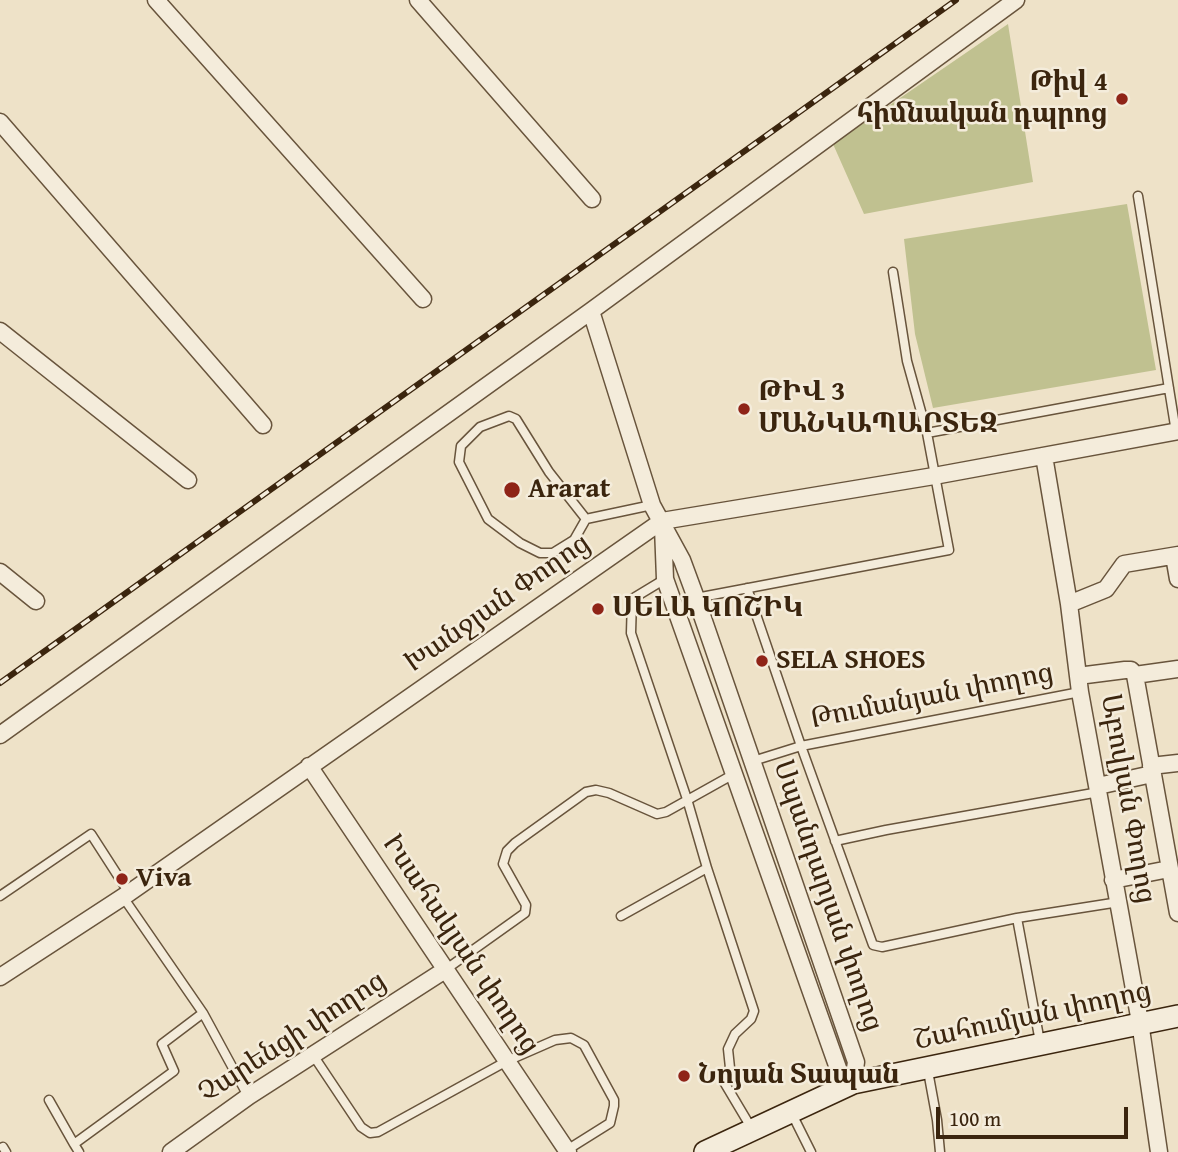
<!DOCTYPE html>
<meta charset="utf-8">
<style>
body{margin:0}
#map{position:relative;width:1178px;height:1152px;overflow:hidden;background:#eee2c8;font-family:"Gentium Book Plus",serif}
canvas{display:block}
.scale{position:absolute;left:936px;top:1107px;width:192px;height:32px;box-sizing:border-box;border:4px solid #3b250e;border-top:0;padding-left:9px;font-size:21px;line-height:24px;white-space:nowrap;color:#3b250e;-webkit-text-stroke:5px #f4ecdb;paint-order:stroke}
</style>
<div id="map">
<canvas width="1178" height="1152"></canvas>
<div class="scale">100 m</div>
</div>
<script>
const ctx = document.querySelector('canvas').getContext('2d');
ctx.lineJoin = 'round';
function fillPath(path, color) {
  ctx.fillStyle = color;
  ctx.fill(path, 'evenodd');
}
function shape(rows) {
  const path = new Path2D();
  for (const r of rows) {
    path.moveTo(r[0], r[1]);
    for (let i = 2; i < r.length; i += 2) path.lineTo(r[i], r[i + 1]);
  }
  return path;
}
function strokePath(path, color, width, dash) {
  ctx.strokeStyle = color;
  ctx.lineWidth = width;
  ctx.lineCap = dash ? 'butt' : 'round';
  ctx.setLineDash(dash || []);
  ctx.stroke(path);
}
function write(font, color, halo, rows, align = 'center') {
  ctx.font = font + ' "Gentium Book Plus","Noto Serif Armenian",serif';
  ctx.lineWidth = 5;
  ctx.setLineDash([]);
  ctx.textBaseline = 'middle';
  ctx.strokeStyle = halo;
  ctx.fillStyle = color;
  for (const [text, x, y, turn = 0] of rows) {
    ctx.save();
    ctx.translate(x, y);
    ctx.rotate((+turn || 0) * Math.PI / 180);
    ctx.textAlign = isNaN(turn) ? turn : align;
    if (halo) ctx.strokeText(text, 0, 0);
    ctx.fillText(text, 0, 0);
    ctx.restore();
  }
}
fillPath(shape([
 [1008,24,1033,182,864,214,833,144],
 [1127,204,1156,370,933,408,915,334,904,239]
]), '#c0c190');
const lane = shape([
 [1138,196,1176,432],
 [927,433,1169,388],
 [586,519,574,540,553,553,540,553,520,543,488,519,459,462,461,446,480,427,509,416,516,419,549,472,586,519,652,505],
 [665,579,632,599,631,633,687,799,707,868,754,1011,751,1019,735,1034,728,1049,730,1068,724,1082,752,1129],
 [747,588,801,746,873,945,882,947,1017,918,1119,902],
 [696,598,949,550,927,433,907,361,893,272],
 [753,761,801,746,1080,692],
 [835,841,886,830,1099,792],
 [0,896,91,834,129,893],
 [621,916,707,868],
 [1017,918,1040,1042],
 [445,970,525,913,526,905,503,864,507,851,515,843,586,792,596,790,609,793,657,814,666,812,734,774],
 [203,1013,248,1096],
 [313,1055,361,1127,370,1133,378,1132,507,1061,555,1040,571,1038,584,1045,614,1100,614,1106,610,1123,567,1150],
 [928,1071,937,1120,940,1152],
 [49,1100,74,1144],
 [792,1114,811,1152],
 [3,1147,6,1152],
 [79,1152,74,1144,174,1071,162,1044,203,1013,123,897]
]);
const street = shape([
 [156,0,423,299],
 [418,0,592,199],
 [0,122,263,425],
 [591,311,652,505,682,560,696,598,856,1062,853,1083],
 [0,331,188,480],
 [1044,456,1069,604,1080,692,1140,1022,1159,1152],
 [663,527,665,579,839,1071,853,1083],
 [1174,556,1178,579],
 [0,572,36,601],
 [1069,604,1106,589,1124,564,1178,555],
 [1135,675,1178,669],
 [1078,676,1125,670,1131,670,1135,675,1178,913],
 [0,735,591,311,1016,0],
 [309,766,568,1152],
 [1151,766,1178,763],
 [1098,786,1152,774],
 [1113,880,1169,869],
 [0,977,129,893,662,521,934,476,1178,431],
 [171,1152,249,1096,445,970]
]);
const secondary = shape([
 [705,1152,853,1083,1178,1016]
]);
strokePath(lane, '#68543c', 11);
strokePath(street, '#68543c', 19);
strokePath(secondary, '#3b250e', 24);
strokePath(lane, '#f4ecdb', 8);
strokePath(street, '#f4ecdb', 16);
strokePath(secondary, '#f4ecdb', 21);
const rail = shape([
 [0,683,956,0]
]);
strokePath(rail, '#3b250e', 6);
strokePath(rail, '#f4ecdb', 3.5, [10]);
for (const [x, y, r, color] of [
 [1122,99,7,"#8f2418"],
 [744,409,7,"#8f2418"],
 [512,490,9,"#8f2418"],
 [598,609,7,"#8f2418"],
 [762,661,7,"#8f2418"],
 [122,879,7,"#8f2418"],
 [684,1076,7,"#8f2418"]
]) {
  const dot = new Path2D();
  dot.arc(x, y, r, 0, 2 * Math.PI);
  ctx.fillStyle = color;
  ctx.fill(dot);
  strokePath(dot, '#f4ecdb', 2.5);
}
write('bold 28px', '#3b250e', '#f4ecdb', [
 ["Թիվ 4",1108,83,"right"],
 ["հիմնական դպրոց",1108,115,"right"],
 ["ԹԻՎ 3",758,393],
 ["ՄԱՆԿԱՊԱՐՏԵԶ",758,425],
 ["Ararat",528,490],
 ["ՍԵԼԱ ԿՈՇԻԿ",612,609],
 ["SELA SHOES",776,661],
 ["Viva",136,879],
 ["Նոյան Տապան",698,1076]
], 'left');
write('28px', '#3b250e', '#f4ecdb', [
 ["Խանջյան Փողոց",498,604,-35],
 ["Թումանյան փողոց",932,697,-11],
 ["Աբովյան Փողոց",1127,799,80],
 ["Սպանդարյան փողոց",827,896,71],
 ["Իսահակյան փողոց",460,945,56],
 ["Շահումյան փողոց",1033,1017,-12],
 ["Չարենցի փողոց",293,1038,-33]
]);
</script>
